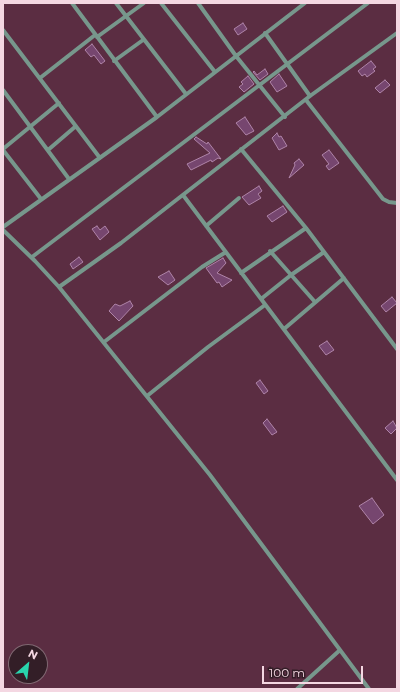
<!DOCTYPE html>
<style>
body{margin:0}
#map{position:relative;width:400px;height:692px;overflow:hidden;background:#5b2d42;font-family:Montserrat,sans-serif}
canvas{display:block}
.frame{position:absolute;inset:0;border:4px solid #f4d7e2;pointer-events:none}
.north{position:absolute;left:8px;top:644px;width:40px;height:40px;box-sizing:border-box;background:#331e27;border:1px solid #806872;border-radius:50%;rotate:28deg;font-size:11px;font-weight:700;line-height:16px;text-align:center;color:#f4d7e2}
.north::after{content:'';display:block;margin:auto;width:14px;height:18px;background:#29d5ad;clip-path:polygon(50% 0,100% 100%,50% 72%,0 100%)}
.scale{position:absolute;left:262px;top:666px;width:101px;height:18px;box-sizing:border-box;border:2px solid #f4d7e2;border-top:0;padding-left:5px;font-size:12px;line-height:14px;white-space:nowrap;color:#f4d7e2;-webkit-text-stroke:3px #331e27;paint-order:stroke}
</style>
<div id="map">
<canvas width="400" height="692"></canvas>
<div class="frame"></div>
<div class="north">N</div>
<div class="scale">100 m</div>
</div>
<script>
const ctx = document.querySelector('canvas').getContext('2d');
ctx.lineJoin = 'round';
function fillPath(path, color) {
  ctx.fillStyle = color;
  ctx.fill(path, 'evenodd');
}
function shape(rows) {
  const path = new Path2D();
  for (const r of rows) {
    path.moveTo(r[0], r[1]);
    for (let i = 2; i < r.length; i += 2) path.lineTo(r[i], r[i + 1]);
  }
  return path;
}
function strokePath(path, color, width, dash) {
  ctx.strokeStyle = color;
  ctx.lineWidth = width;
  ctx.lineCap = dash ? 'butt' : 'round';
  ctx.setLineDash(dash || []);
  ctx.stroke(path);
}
const building = shape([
 [243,23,247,29,238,35,234,29,243,23],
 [92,44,105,61,101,64,94,55,91,57,85,50,92,44],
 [371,61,376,67,373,69,375,71,367,77,365,74,362,76,358,71,371,61],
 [265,69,268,74,260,80,253,72,254,71,257,75,265,69],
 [279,74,287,86,277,92,270,82,279,74],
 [248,76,254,84,244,92,239,87,243,84,241,82,248,76],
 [385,80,390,85,380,93,375,88,385,80],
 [245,117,254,131,246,135,236,123,245,117],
 [277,133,279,137,281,136,287,146,279,150,272,138,277,133],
 [196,137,207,144,208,142,221,159,218,158,212,162,211,160,191,170,187,164,210,153,194,139,196,137],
 [329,150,339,163,329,170,326,166,329,164,322,155,329,150],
 [299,159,304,165,289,178,295,165,294,163,299,159],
 [259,186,262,191,258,194,261,198,249,205,242,197,259,186],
 [283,206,287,212,272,222,267,216,283,206],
 [97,226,100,230,105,226,109,232,100,240,92,229,97,226],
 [79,257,83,262,73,269,70,264,79,257],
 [223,258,226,263,217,273,232,280,222,287,219,282,217,283,206,268,223,258],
 [169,271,175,280,168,285,158,277,169,271],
 [392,297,397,303,386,312,381,306,392,297],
 [130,301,133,306,119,321,109,311,115,304,120,306,130,301],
 [327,341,334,350,326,355,319,346,327,341],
 [260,380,268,391,264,394,256,383,260,380],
 [267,419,277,432,272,435,263,423,267,419],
 [393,421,397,428,391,434,385,428,393,421],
 [372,498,384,515,373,524,359,506,372,498]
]);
fillPath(building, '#76466f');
strokePath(building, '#af84a8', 1);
strokePath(shape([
 [72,3,157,117],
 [116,3,186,94],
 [161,3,215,72],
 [198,3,236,56,285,117],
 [3,30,100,158],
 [265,33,310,96],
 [97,37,144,3],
 [114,61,143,40],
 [40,78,95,35],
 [3,90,69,179],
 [306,100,383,199,389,202,397,203],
 [3,149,59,103],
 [241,149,306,228,397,349],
 [3,150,41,199],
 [48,150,76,126],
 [183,195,397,480],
 [206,226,239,198],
 [3,227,157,117,305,3],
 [3,230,35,261,59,287,210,475,369,689],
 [270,251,315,302],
 [32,257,368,3],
 [241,273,306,228],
 [59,287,121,243,310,96,397,33],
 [261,299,291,275,324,252],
 [284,329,344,278],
 [104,342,202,267,226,252],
 [147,396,208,347,265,305],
 [297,689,340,650]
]), '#77978c', 4);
</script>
